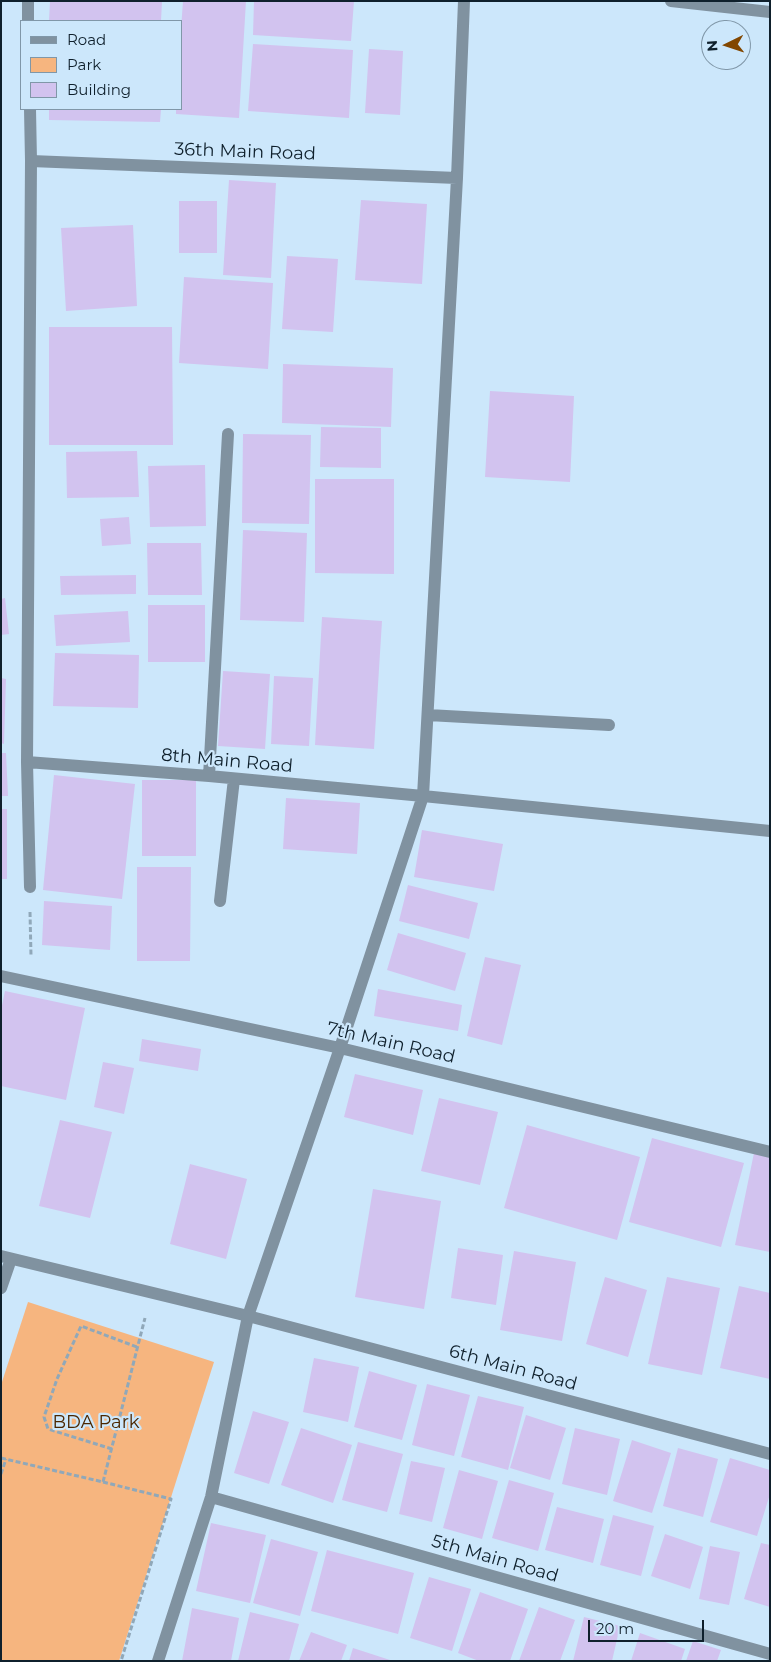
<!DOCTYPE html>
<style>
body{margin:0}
#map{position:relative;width:771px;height:1662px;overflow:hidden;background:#cce7fb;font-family:Montserrat,sans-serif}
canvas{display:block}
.frame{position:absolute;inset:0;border:2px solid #0f202c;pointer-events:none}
.legend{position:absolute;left:20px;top:20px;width:162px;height:90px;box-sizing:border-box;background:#cce7fb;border:1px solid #8097a8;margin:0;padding:6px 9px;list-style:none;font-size:15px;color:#0f202c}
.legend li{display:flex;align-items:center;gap:10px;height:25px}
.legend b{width:25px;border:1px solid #8097a8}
.north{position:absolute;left:701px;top:20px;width:50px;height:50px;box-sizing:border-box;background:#cce7fb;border:1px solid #8097a8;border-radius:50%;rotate:266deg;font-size:14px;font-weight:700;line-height:20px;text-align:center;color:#0f202c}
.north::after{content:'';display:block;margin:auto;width:18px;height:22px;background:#824700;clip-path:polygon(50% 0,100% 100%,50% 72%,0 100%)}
.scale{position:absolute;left:588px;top:1620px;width:116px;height:22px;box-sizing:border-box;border:2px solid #0f202c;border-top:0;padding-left:6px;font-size:15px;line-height:18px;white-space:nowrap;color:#0f202c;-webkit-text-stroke:4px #cce7fb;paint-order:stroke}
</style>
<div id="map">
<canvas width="771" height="1662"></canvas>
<div class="frame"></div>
<ul class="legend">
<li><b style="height:6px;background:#8092a0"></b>Road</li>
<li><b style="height:14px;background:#f6b57f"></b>Park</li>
<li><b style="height:14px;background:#d2c3ef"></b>Building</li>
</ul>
<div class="north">N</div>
<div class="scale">20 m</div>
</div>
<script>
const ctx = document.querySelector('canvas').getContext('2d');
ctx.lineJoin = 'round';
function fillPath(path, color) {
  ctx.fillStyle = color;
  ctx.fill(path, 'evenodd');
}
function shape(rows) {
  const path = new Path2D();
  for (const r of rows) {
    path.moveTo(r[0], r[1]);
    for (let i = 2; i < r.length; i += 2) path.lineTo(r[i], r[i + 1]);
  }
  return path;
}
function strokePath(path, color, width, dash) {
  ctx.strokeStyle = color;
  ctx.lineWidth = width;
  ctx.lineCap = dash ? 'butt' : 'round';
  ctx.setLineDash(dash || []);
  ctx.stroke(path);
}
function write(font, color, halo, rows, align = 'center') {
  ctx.font = font + ' Montserrat,sans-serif';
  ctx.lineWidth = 4.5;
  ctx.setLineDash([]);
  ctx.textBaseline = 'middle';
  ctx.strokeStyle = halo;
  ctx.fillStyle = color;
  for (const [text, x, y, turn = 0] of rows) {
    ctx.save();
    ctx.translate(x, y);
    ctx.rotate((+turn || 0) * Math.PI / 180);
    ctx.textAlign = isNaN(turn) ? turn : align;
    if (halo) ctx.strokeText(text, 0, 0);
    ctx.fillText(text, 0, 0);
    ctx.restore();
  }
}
fillPath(shape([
 [28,1302,214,1362,119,1661,1,1661,1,1385]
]), '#f6b57f');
fillPath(shape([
 [50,1,162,1,161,21,49,21],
 [183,1,246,1,239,118,176,114,176,109,181,109,181,29],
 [254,1,354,1,351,41,253,35],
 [253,44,353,50,349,118,248,111],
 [369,49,403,51,400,115,365,113],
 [49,109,161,109,160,122,49,120],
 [229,180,276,183,271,278,223,275],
 [361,200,427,204,422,284,355,280],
 [179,201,217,201,217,253,179,253],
 [133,225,137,306,66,311,61,228],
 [287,256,338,259,333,332,282,329],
 [184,277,273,283,268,369,179,363],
 [49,327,172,327,173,445,49,445],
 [283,364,393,368,391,427,282,423],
 [490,391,574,396,570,482,485,477],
 [321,427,381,428,381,468,320,467],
 [243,434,311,435,309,524,242,523],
 [137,451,139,497,67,498,66,452],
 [205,465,206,526,150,527,148,466],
 [315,479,394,479,394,574,315,573],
 [129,517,131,544,102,546,100,519],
 [243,530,307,533,304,622,240,620],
 [147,543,201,543,202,595,148,595],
 [136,575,136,594,61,595,60,576],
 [5,598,9,634,1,635,1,599],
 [148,605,205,605,205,662,148,662],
 [128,611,130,642,56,646,54,615],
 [322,617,382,621,374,749,315,745],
 [55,653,139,655,138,708,53,706],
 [223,671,270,674,265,749,218,746],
 [274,676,313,678,309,746,271,744],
 [1,678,6,679,4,744,1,743],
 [1,753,6,753,8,796,1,796],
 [54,775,135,784,122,899,43,890],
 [142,780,196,780,196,856,142,856],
 [286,798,360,803,357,854,283,849],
 [1,809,7,809,7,879,1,879],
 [422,830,503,844,494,891,414,877],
 [137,867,191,867,190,961,137,961],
 [408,885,478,903,469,939,399,921],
 [44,901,112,906,110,950,42,945],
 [398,933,466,953,455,991,387,970],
 [485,957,521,965,502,1045,467,1036],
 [378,989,462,1005,458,1031,374,1016],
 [5,991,85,1008,66,1100,1,1086,1,1010],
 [142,1039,201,1049,198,1071,139,1061],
 [103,1062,134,1068,124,1114,94,1107],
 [355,1074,423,1090,413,1135,344,1117],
 [439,1098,498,1112,480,1185,421,1171],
 [60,1120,112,1132,90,1218,39,1206],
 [527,1125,640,1157,617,1240,504,1208],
 [652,1138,744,1163,721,1247,629,1222],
 [754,1153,770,1156,770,1252,735,1245],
 [190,1164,247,1179,226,1259,170,1244],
 [373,1189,441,1201,424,1309,355,1297],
 [458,1248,503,1255,496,1305,451,1298],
 [514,1251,576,1262,562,1341,500,1330],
 [605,1277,647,1290,628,1357,586,1344],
 [667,1277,720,1288,702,1375,648,1364],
 [739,1286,770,1293,770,1379,720,1368],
 [314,1358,359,1367,348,1422,303,1412],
 [369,1371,417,1385,402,1440,354,1427],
 [427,1384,470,1395,454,1456,412,1445],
 [478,1396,524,1407,508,1470,461,1457],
 [253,1411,289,1422,269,1484,234,1473],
 [526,1415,566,1428,550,1480,510,1468],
 [301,1428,352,1445,333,1503,281,1485],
 [575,1428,620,1439,607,1495,562,1484],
 [632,1440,671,1453,652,1513,613,1501],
 [358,1442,403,1454,387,1512,342,1500],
 [678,1448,718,1459,703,1517,663,1506],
 [730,1458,770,1470,770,1494,757,1536,710,1522],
 [411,1461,445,1468,432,1522,399,1514],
 [459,1470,498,1481,482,1539,443,1528],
 [509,1480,554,1493,538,1551,492,1538],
 [557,1507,604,1519,593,1563,545,1550],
 [613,1515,654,1526,641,1576,600,1565],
 [211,1523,266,1535,250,1603,196,1591],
 [665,1534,703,1547,690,1589,651,1576],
 [271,1539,318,1552,300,1616,253,1603],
 [761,1543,770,1545,770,1607,744,1599],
 [710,1546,740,1552,729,1605,699,1599],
 [327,1550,414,1573,398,1634,311,1611],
 [429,1577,471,1589,452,1651,410,1638],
 [480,1592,528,1609,510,1661,479,1661,458,1653],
 [539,1607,575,1620,560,1661,519,1661],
 [192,1608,239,1618,231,1661,182,1661],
 [250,1612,299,1624,289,1661,238,1661],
 [584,1617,620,1626,612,1661,573,1661],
 [311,1632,347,1645,341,1661,299,1661],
 [640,1633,685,1649,681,1661,631,1661],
 [693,1641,721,1650,717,1661,686,1661],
 [353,1648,390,1660,390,1661,349,1661]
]), '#d2c3ef');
strokePath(shape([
 [30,912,31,956],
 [112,1449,48,1429,44,1417,57,1379,81,1326,137,1347],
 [1,1458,103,1482,145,1318],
 [1,1474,6,1459],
 [103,1482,171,1499,121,1661]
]), '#90a8b9', 3, [5, 2.5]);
strokePath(shape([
 [28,1,28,21],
 [671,1,770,12],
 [31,161,457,178],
 [428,715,609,725],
 [27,762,209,776,423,796,770,831],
 [209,776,228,434],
 [30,887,27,762,31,161,30,109],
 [220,901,234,779],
 [1,976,340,1048,770,1152],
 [1,1256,248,1316,770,1454],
 [1,1288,11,1259],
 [211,1497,770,1654],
 [158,1661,211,1497,248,1316,340,1048,423,796,457,178,464,1]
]), '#8092a0', 12);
write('18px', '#0f202c', '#cce7fb', [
 ["36th Main Road",245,152,2],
 ["8th Main Road",227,761,5],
 ["7th Main Road",391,1043,13],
 ["6th Main Road",513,1368,15],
 ["5th Main Road",495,1559,16]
]);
write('18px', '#4c2700', '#cce7fb', [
 ["BDA Park",96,1423]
]);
</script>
